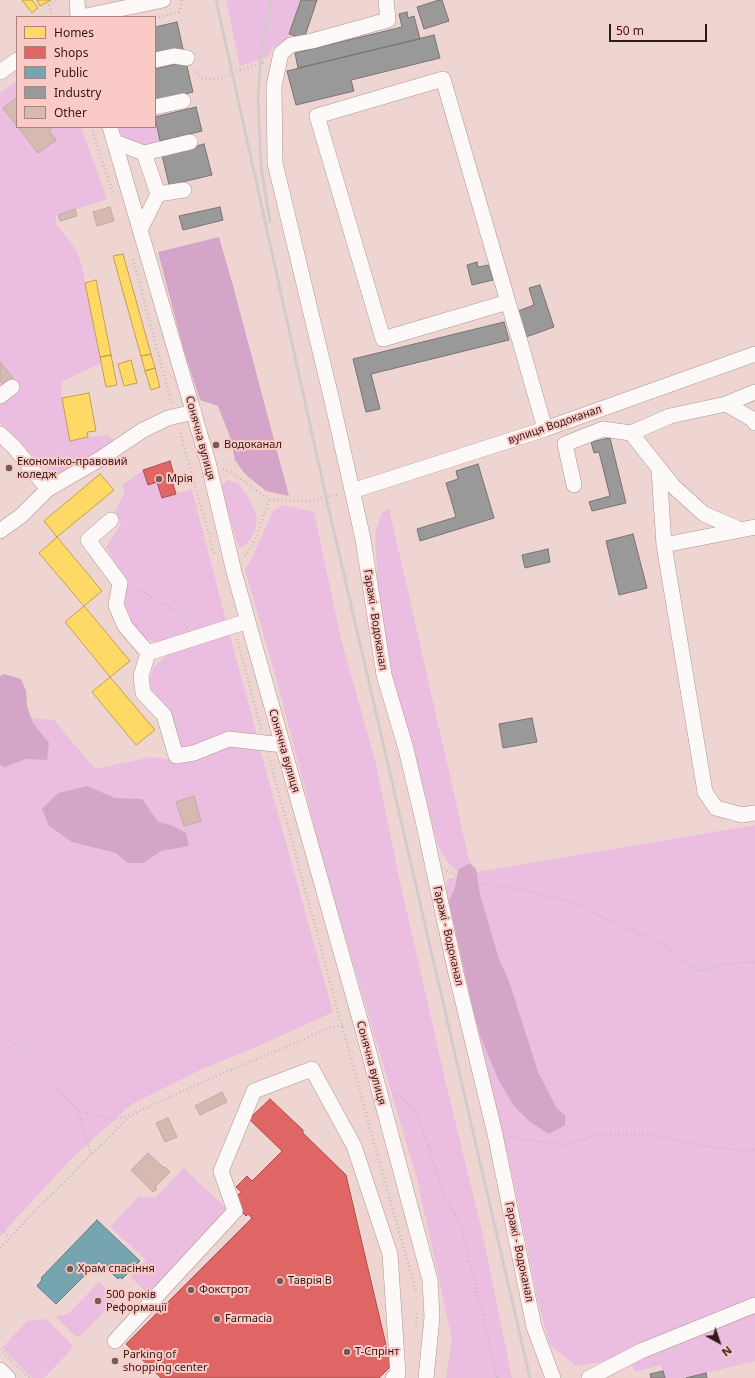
<!DOCTYPE html>
<meta charset="utf-8">
<style>
body{margin:0}
#map{position:relative;width:755px;height:1378px;overflow:hidden;background:#eed5d2;font-family:"Noto Sans",sans-serif}
canvas{display:block}
.legend{position:absolute;left:16px;top:16px;width:140px;height:112px;box-sizing:border-box;background:#facbc6;border:1px solid #ab8380;margin:0;padding:5px 7px;list-style:none;font-size:12px;color:#341816}
.legend li{display:flex;align-items:center;gap:8px;height:20px}
.legend b{width:20px;border:1px solid #ab8380}
.north{position:absolute;left:699px;top:1322px;width:40px;height:40px;-webkit-text-stroke:3px #facbc6;paint-order:stroke;rotate:140deg;font-size:11px;font-weight:700;line-height:16px;text-align:center;color:#341816}
.north::after{content:'';display:block;margin:auto;width:14px;height:18px;background:#341816;clip-path:polygon(50% 0,100% 100%,50% 72%,0 100%)}
.scale{position:absolute;left:609px;top:24px;width:98px;height:18px;box-sizing:border-box;border:2px solid #341816;border-top:0;padding-left:5px;font-size:12px;line-height:14px;white-space:nowrap;color:#341816;-webkit-text-stroke:3px #facbc6;paint-order:stroke}
</style>
<div id="map">
<canvas width="755" height="1378"></canvas>
<ul class="legend">
<li><b style="height:11px;background:#ffd966"></b>Homes</li>
<li><b style="height:11px;background:#e06666"></b>Shops</li>
<li><b style="height:11px;background:#76a5af"></b>Public</li>
<li><b style="height:11px;background:#999"></b>Industry</li>
<li><b style="height:11px;background:#d6bab1"></b>Other</li>
</ul>
<div class="north">N</div>
<div class="scale">50 m</div>
</div>
<script>
const ctx = document.querySelector('canvas').getContext('2d');
ctx.lineJoin = 'round';
function fillPath(path, color) {
  ctx.fillStyle = color;
  ctx.fill(path, 'evenodd');
}
function shape(rows) {
  const path = new Path2D();
  for (const r of rows) {
    path.moveTo(r[0], r[1]);
    for (let i = 2; i < r.length; i += 2) path.lineTo(r[i], r[i + 1]);
  }
  return path;
}
function strokePath(path, color, width, dash) {
  ctx.strokeStyle = color;
  ctx.lineWidth = width;
  ctx.lineCap = dash ? 'butt' : 'round';
  ctx.setLineDash(dash || []);
  ctx.stroke(path);
}
function write(font, color, halo, rows, align = 'center') {
  ctx.font = font + ' "Noto Sans",sans-serif';
  ctx.lineWidth = 4;
  ctx.setLineDash([]);
  ctx.textBaseline = 'middle';
  ctx.strokeStyle = halo;
  ctx.fillStyle = color;
  for (const [text, x, y, turn = 0] of rows) {
    ctx.save();
    ctx.translate(x, y);
    ctx.rotate((+turn || 0) * Math.PI / 180);
    ctx.textAlign = isNaN(turn) ? turn : align;
    if (halo) ctx.strokeText(text, 0, 0);
    ctx.fillText(text, 0, 0);
    ctx.restore();
  }
}
fillPath(shape([
 [226,0,301,0,289,34,290,40,273,47,269,56,240,66],
 [17,81,17,127,81,127,107,199,56,216,56,224,76,249,82,266,101,363,61,382,62,398,70,441,88,437,109,435,115,441,67,471,56,475,48,469,23,447,0,422,0,403,20,387,17,381,13,378,0,388,0,93],
 [155,119,160,141,144,147,124,138,119,130,121,127,155,127],
 [143,470,148,485,157,482,162,498,192,489,226,621,156,643,142,636,127,618,123,575,106,547,121,524,115,511,125,492,122,485],
 [228,480,238,483,247,495,257,516,255,531,247,544,239,548,220,486],
 [284,505,314,512,341,639,376,764,400,882,445,1079,483,1236,512,1378,446,1378,452,1339,417,1179,324,864,281,696,245,569,250,562,273,511],
 [389,508,472,873,755,825,755,1361,686,1378,665,1378,661,1365,635,1372,632,1364,618,1356,597,1363,576,1366,550,1345,539,1306,511,1169,445,889,448,879,463,875,449,864,438,846,409,732,397,693,386,646,378,585,375,535,381,514],
 [229,632,257,735,239,732,217,737,186,751,179,745,170,715,149,684,153,668,168,654],
 [0,717,54,720,95,769,151,757,184,761,230,744,260,749,333,1012,263,1044,200,1070,132,1104,71,1159,0,1236],
 [184,1168,228,1210,149,1294,130,1277,146,1260,110,1227,139,1196,155,1198],
 [99,1282,116,1299,84,1333,80,1336,75,1336,55,1316,68,1314],
 [46,1319,73,1346,68,1353,44,1378,32,1378,2,1348,27,1321]
]), '#ebbde0');
fillPath(shape([
 [219,237,232,282,289,496,266,491,245,474,235,460,230,437,218,406,200,400,184,351,158,252],
 [4,674,21,679,26,691,27,706,33,723,49,743,47,760,26,759,5,767,0,765,0,676],
 [87,786,115,798,142,799,158,822,171,825,186,833,189,846,161,851,143,863,128,863,116,853,72,842,49,826,42,809,58,793],
 [470,863,476,869,480,895,499,959,510,984,538,1072,557,1109,565,1115,565,1125,549,1134,530,1122,514,1106,498,1079,480,1035,472,1006,449,901,455,887,458,870]
]), '#d4a5c8');
const homes = shape([
 [22,0,32,0,38,8,32,13,22,0],
 [37,0,51,0,40,6,37,0],
 [123,254,151,354,141,356,113,256,123,254],
 [96,280,111,355,100,357,85,283,96,280],
 [151,354,155,368,145,371,141,356,151,354],
 [111,355,117,385,106,387,100,357,111,355],
 [131,360,137,383,124,386,118,364,131,360],
 [155,368,160,387,151,390,145,371,155,368],
 [89,393,96,431,87,432,88,437,70,441,62,398,89,393],
 [100,474,114,490,57,537,44,521,100,474],
 [57,537,102,591,84,606,39,553,57,537],
 [84,606,130,661,110,677,65,622,84,606],
 [110,677,155,730,136,745,92,692,110,677]
]);
fillPath(homes, '#ffd966');
strokePath(homes, '#c29f4e', 1);
const shops = shape([
 [170,461,174,475,171,477,176,494,162,498,157,482,148,485,143,470,170,461],
 [270,1099,303,1130,303,1133,346,1175,391,1366,379,1378,161,1378,126,1344,252,1218,248,1214,246,1216,236,1206,234,1199,241,1192,236,1187,247,1176,252,1181,282,1151,249,1119,270,1099]
]);
fillPath(shops, '#e06666');
strokePath(shops, '#ac4f4e', 1);
const public = shape([
 [97,1220,140,1261,122,1279,120,1277,118,1279,99,1261,56,1304,37,1286,42,1280,41,1278,97,1220]
]);
fillPath(public, '#76a5af');
strokePath(public, '#627b81', 1);
const industry = shape([
 [301,0,317,0,304,39,289,34,301,0],
 [439,0,442,0,449,21,424,29,417,7,439,0],
 [407,12,408,18,414,16,420,39,298,68,295,53,402,27,399,14,407,12],
 [177,22,183,49,155,56,155,27,177,22],
 [434,35,440,58,351,80,354,91,296,105,287,71,434,35],
 [186,62,193,92,155,101,155,69,186,62],
 [196,107,202,131,160,141,155,117,196,107],
 [204,144,212,175,169,185,162,155,204,144],
 [220,207,223,220,183,230,179,216,220,207],
 [477,262,478,267,489,265,493,280,472,285,467,265,477,262],
 [540,285,554,327,526,337,518,311,534,305,529,288,540,285],
 [504,322,509,340,371,374,380,409,366,412,353,359,504,322],
 [610,438,626,503,592,511,589,502,610,496,599,452,594,453,591,442,610,438],
 [478,464,494,518,420,541,417,529,456,517,446,483,458,479,456,471,478,464],
 [633,534,647,588,619,595,606,541,633,534],
 [548,549,550,562,525,568,522,555,548,549],
 [532,718,537,742,503,748,499,724,532,718],
 [663,1371,665,1378,651,1378,650,1374,663,1371],
 [706,1373,707,1378,686,1378,706,1373]
]);
fillPath(industry, '#999');
strokePath(industry, '#7b7272', 1);
const building = shape([
 [17,98,17,126,3,108,17,98],
 [18,127,53,127,49,130,56,140,38,153,18,127],
 [110,207,114,221,97,226,93,212,110,207],
 [75,209,77,216,60,221,58,215,75,209],
 [0,362,13,378,3,385,0,381,0,362],
 [194,796,201,821,184,826,176,802,194,796],
 [222,1092,227,1102,200,1115,195,1106,222,1092],
 [168,1118,177,1137,165,1142,156,1123,168,1118],
 [148,1153,164,1168,165,1167,170,1172,155,1187,157,1189,153,1192,131,1170,148,1153]
]);
fillPath(building, '#d6bab1');
strokePath(building, '#c1a9a2', 1);
const minor = shape([
 [77,0,78,17],
 [386,0,388,20,312,41,291,45,281,53,274,86,275,163,332,401,363,539,384,675,406,749,424,825,455,969,495,1134,534,1327,553,1378],
 [81,17,163,0],
 [155,60,174,56,187,58],
 [0,72,17,60],
 [155,107,183,101],
 [110,127,208,462,234,572,361,1023,430,1280,432,1317,426,1378],
 [115,142,144,153,158,194,140,230],
 [144,153,190,142],
 [158,194,184,190],
 [508,302,383,339,317,116,443,79,508,302,519,338,545,429],
 [0,396,12,387],
 [726,404,755,392],
 [631,433,670,416,726,404,752,419,755,423],
 [0,434,14,447,48,489],
 [659,469,664,545],
 [574,485,565,444,603,429,631,433,673,486,704,514,741,530],
 [352,491,545,429,755,354],
 [111,520,88,540,120,583,116,605,125,626,148,653,248,621],
 [755,527,664,545,705,792,716,808,742,815,755,813],
 [0,531,22,515,48,489,100,459,143,430,168,418,194,412],
 [148,653,141,676,143,693,164,715,176,756,194,753,229,739,283,745],
 [115,1341,235,1211,221,1171,254,1091,312,1069,354,1146,390,1254,398,1374,393,1378],
 [0,1370,8,1378],
 [589,1378,641,1351,755,1305]
]);
strokePath(minor, '#ad9592', 16);
strokePath(shape([
 [53,17,49,5,58,0],
 [155,18,179,12,182,0],
 [194,69,202,78,217,80,243,69,265,62],
 [91,127,113,193],
 [133,259,172,405],
 [179,429,214,553],
 [223,469,233,473,269,500,311,501,339,494],
 [245,556,256,538,269,500],
 [133,588,141,591,177,612,187,628],
 [237,639,261,729],
 [269,757,371,1132,416,1292],
 [447,871,470,882,511,888,567,900,634,932,662,942,697,972,724,964,755,962],
 [0,1031,22,1051,78,1111,91,1155],
 [394,1093,401,1096,415,1110,427,1140,443,1193,462,1228,497,1378],
 [78,1111,114,1120,130,1115],
 [509,1137,563,1145,604,1134,649,1134,704,1146,740,1150,755,1150],
 [0,1225,9,1238],
 [0,1248,34,1212,131,1115,209,1079,286,1047,328,1028,343,1026],
 [416,1326,417,1311],
 [0,1349,12,1361],
 [17,1366,30,1378]
]), '#c6bbbb', 2.5, [1, 3]);
strokePath(minor, '#fcf9f8', 15);
strokePath(shape([
 [216,0,326,497,530,1378],
 [270,221,261,167,258,97,261,53,271,0]
]), '#d3cbca', 3);
for (const [x, y, r, color] of [
 [216,445,4,"#755a58"],
 [9,468,4,"#755a58"],
 [159,479,4,"#755a58"],
 [70,1269,4,"#755a58"],
 [280,1281,4,"#755a58"],
 [191,1290,4,"#755a58"],
 [98,1301,4,"#755a58"],
 [217,1319,4,"#755a58"],
 [347,1352,4,"#755a58"],
 [115,1361,4,"#755a58"]
]) {
  const dot = new Path2D();
  dot.arc(x, y, r, 0, 2 * Math.PI);
  ctx.fillStyle = color;
  ctx.fill(dot);
  strokePath(dot, '#facbc6', 1.5);
}
write('11px', '#341816', '#facbc6', [
 ["вулиця Водоканал",555,425,-19],
 ["Сонячна вулиця",200,438,75],
 ["Гаражі - Водоканал",375,620,81],
 ["Сонячна вулиця",284,751,74],
 ["Гаражі - Водоканал",448,936,77],
 ["Сонячна вулиця",371,1063,75],
 ["Гаражі - Водоканал",519,1252,78]
]);
write('11px', '#341816', '#facbc6', [
 ["Водоканал",224,445],
 ["Економіко-правовий",17,462],
 ["коледж",17,475],
 ["Мрія",167,479],
 ["Храм спасіння",78,1269],
 ["Таврія В",288,1281],
 ["Фокстрот",199,1290],
 ["500 років",106,1295],
 ["Реформації",106,1308],
 ["Farmacia",225,1319],
 ["Т-Спрінт",355,1352],
 ["Parking of",123,1355],
 ["shopping center",123,1368]
], 'left');
</script>
